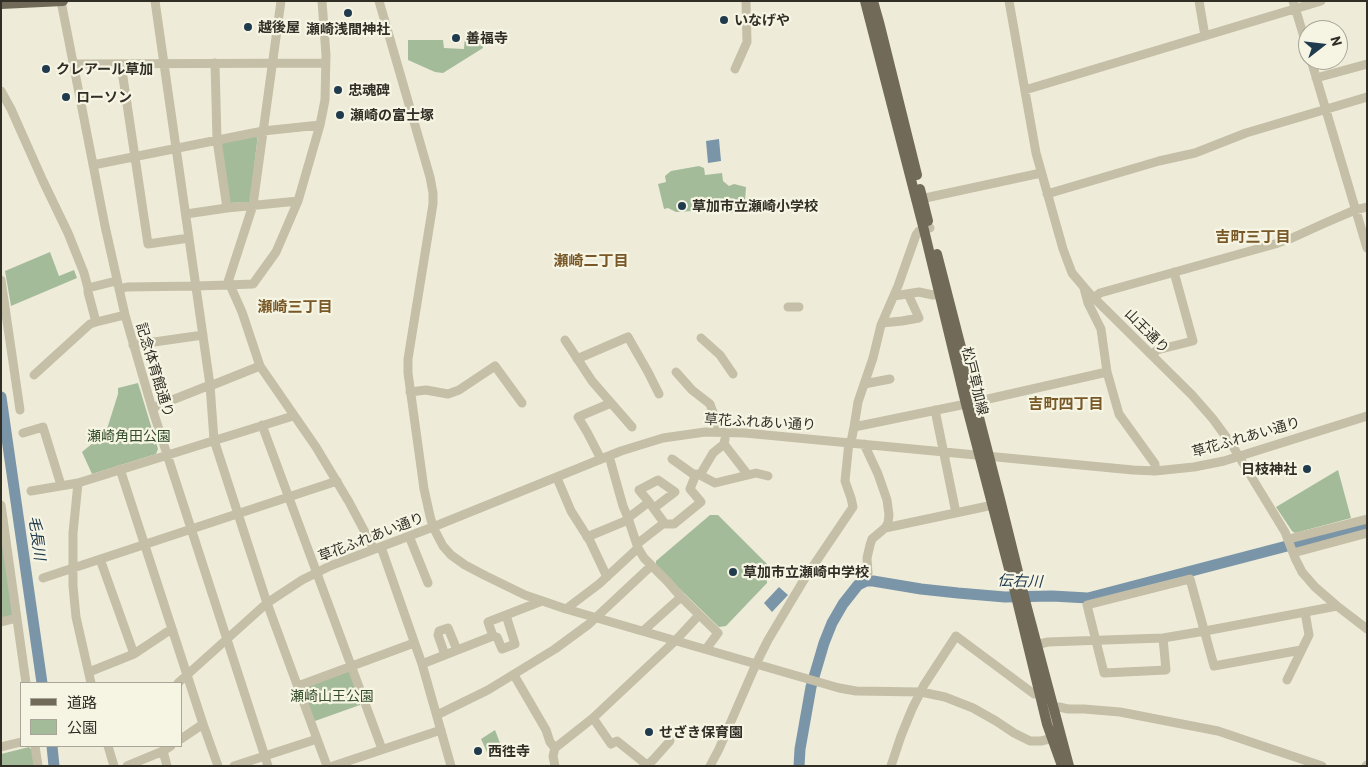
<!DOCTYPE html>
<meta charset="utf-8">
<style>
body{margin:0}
#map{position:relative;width:1368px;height:767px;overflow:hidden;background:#eeecd9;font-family:Barlow,"Noto Sans JP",sans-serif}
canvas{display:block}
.frame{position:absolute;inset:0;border:2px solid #312e26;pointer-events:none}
.legend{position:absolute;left:20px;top:682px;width:162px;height:65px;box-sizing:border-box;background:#f6f5e4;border:1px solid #a7a598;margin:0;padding:6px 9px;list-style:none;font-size:15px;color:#312e26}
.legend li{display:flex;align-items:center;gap:10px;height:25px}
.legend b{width:25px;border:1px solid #a7a598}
.north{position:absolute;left:1298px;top:20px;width:50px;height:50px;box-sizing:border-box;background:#f6f5e4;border:1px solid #a7a598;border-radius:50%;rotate:74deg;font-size:14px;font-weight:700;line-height:20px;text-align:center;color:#312e26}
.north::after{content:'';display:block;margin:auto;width:18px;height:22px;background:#203a4e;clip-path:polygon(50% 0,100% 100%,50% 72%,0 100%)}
</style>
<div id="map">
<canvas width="1368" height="767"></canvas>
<div class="frame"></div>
<ul class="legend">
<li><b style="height:6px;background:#726a58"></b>道路</li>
<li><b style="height:14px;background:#a4bb9a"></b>公園</li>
</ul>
<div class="north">N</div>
</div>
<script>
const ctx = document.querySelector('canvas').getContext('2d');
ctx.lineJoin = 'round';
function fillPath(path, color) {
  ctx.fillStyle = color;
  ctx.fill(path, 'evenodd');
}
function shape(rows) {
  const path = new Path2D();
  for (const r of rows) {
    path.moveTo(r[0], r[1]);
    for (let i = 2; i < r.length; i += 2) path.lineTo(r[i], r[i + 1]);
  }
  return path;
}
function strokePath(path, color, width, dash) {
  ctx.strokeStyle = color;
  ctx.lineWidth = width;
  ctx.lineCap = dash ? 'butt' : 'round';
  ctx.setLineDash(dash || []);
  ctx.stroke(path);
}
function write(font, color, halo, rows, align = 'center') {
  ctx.font = font + ' Barlow,"Noto Sans JP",sans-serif';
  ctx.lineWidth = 4.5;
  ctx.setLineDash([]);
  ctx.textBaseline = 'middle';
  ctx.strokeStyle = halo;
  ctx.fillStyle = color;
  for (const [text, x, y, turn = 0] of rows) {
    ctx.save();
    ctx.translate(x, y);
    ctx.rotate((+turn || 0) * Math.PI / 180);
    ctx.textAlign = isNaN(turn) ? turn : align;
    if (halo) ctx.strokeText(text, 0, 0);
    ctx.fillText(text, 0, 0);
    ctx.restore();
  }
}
fillPath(shape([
 [480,34,483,48,443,73,435,72,408,60,408,40,443,40,444,48,464,49,465,35],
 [258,134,250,202,229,203,221,142],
 [699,166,704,168,705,175,722,173,723,181,729,186,734,184,746,187,745,201,751,209,746,213,735,213,709,210,676,212,668,208,664,209,658,184,666,182,665,176,671,171],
 [50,252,59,276,74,270,77,278,11,306,5,271],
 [138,383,158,449,156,454,92,474,82,452,106,432,118,394,118,388],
 [1338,470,1351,518,1295,533,1292,531,1276,507],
 [710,515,718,515,767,564,767,583,726,626,719,627,656,566,656,561],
 [1,522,15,614,5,618,2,617,1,614],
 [347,670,350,671,361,703,360,705,315,721,313,719,302,689,303,687],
 [495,730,505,756,500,759,496,749,487,752,481,739],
 [29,747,32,750,34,766,1,766,1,754]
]), '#a4bb9a');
fillPath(shape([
 [719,139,721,161,708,163,706,141],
 [779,587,788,595,772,612,764,603]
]), '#7b95a8');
strokePath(shape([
 [1,397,42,683],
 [52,746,54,766],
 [799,766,800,749,811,687,824,643,832,623,843,604,858,585,866,581,873,581,921,589,958,593,1005,597,1052,596,1088,598,1367,525]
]), '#7b95a8', 11);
strokePath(shape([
 [61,1,105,226,125,315,152,408,268,766],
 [155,1,210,385,214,440,267,603,327,766],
 [379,1,430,177,433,193,433,204,408,359,408,373,424,489,430,516,433,527,443,546,451,555,465,565,486,576,525,595,566,609,839,688,856,691,921,692,945,697,973,708,996,721,1014,733,1030,741,1041,741,1058,737],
 [1009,1,1036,153,1063,249,1072,273,1089,293,1192,395,1213,419,1232,445,1285,532,1295,558,1302,572,1315,587,1337,606,1367,629],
 [1199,1,1205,36],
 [1293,1,1308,50],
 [1311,60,1367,248],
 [215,63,217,140,227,208],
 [74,64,325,63],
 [121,64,148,244,189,238],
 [735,69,747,42,746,1],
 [1316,78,1367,64],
 [1025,90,1321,1],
 [1,91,11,109,43,181,68,233,84,273,88,288],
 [93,165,263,131,320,125],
 [1047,194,1159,161,1195,153,1246,133,1367,97],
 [916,200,1041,173],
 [186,214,227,208,298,201],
 [1,280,20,410],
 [116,281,88,288,88,292,96,322,125,315],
 [227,285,253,284,276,252,298,201,320,125,325,100,326,55,322,1],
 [1084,288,1088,303,1101,329,1107,372,1119,414,1155,464,1155,471],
 [119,289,127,287,196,286,227,285,253,205,281,1],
 [894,296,919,292,933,295,939,294],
 [1094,298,1100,293,1275,244,1292,238,1325,223,1355,210,1367,207],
 [788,307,799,307],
 [882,323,902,321,919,318,908,294],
 [701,338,720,355,733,374],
 [565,340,592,381,632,427],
 [133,345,203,335],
 [1152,355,1157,350,1193,341,1174,272],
 [577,359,628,337,648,372,659,394],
 [260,366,316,447,349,502,374,549],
 [676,372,692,390,710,404,720,432],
 [34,375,90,324,96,322],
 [864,384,890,379],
 [210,386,260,366,242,312,230,285],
 [410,392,426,390,448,394,459,390,495,366,522,403],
 [975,402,1107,372],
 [152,408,210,385],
 [935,410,956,513],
 [262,425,382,749],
 [854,427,858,402,873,358,881,325,898,286,916,235,919,231,930,228],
 [23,433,43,427,61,485],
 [851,442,854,427,966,404],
 [724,444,748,475,756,473,768,476],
 [864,444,878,474,887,500,889,515,888,523,885,528,872,539,870,545,867,558,868,573],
 [609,456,623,506,628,518,638,548,644,558,668,582,681,597,718,633,706,649],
 [601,459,587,432,578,417,611,403],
 [672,459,693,474,700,475,715,483,748,475],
 [120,469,203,724,218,766],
 [700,475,713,453,724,444,725,439],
 [557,478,571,511,590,541,607,577],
 [78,483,73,533,73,586,76,617,91,683],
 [31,491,78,483,293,416],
 [649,502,639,490,658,480,675,492,654,508],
 [1,505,26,683],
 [628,518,649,502,665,524,674,524,701,502,690,489,696,474],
 [885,528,993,505],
 [409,536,428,583],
 [587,537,628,520],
 [1289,539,1367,519],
 [637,544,664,523],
 [381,547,422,664,451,766],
 [1293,553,1367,533],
 [100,559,134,654],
 [43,578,337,481],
 [566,609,599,584,638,548],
 [1,622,17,618],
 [643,631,681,597],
 [493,636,497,637,502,649,515,644,506,615],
 [1163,638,1166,670,1104,673,1087,605,1190,579,1214,666,1301,650],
 [1031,646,1048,642,1163,638,1205,631,1337,606],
 [445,655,438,635,439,631,448,628,457,650],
 [422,664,493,636,488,622,542,601],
 [89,672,134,654,167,632,173,631],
 [514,675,546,730,550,742,555,748],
 [1287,680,1309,635,1305,612],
 [178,683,267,603,302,580,330,566,433,527,621,451,663,438,705,432,745,433,1133,470,1155,471,1194,467,1224,461,1367,416],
 [298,686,414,643],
 [1053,708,1059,707,1068,709,1084,709,1120,712,1218,731,1322,766],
 [437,715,488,690,555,649,589,624,651,566],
 [593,718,611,744,617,741,647,765],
 [181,739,203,724],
 [35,746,38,766],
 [108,746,114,766],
 [1,747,21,742],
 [163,751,167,766],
 [127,766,163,751,171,746],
 [234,766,317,739],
 [333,766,441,730],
 [555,766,553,756,555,748,593,718,675,641,699,615],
 [646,766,653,760,670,741],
 [710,766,719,749,756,664,768,640,805,578,853,507,851,498,845,481,849,442],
 [891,766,901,736,912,709,924,685,956,636,1034,694,1040,694],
 [1366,766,1367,765]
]), '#c4bfa6', 9);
strokePath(shape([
 [865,1,924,230,966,404,1014,588,1047,724,1062,766],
 [873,1,879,22,917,175],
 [1,4,63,1],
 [920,189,928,221],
 [937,254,1001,503,1026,604,1069,766]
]), '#726a58', 10);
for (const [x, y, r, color] of [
 [348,13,5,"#203a4e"],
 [724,20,5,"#203a4e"],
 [248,27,5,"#203a4e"],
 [456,38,5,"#203a4e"],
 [46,69,5,"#203a4e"],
 [338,90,5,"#203a4e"],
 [66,97,5,"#203a4e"],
 [340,115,5,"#203a4e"],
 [682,206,5,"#203a4e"],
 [1307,469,5,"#203a4e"],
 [733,572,5,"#203a4e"],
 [649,732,5,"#203a4e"],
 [478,751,5,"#203a4e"]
]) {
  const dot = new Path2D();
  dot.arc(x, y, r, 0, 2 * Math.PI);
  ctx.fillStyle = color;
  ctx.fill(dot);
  strokePath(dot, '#f6f5e4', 2);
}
write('bold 14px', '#312e26', '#f6f5e4', [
 ["いなげや",734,20],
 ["越後屋",258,27],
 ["瀬崎浅間神社",348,29,"center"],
 ["善福寺",466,38],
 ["クレアール草加",56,69],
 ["忠魂碑",348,90],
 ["ローソン",76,97],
 ["瀬崎の富士塚",350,115],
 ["草加市立瀬崎小学校",692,206],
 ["日枝神社",1297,469,"right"],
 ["草加市立瀬崎中学校",743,572],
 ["せざき保育園",659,732],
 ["西徃寺",488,751]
], 'left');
write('14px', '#312e26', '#f6f5e4', [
 ["山王通り",1147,331,45],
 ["記念体育館通り",155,370,73],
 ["松戸草加線",975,381,76],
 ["草花ふれあい通り",760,422,3],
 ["草花ふれあい通り",1246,437,-16],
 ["草花ふれあい通り",371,537,-21]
]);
write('14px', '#354d2c', '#f6f5e4', [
 ["瀬崎角田公園",129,436],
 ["瀬崎山王公園",332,696]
]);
write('bold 15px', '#785827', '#f6f5e4', [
 ["吉町三丁目",1253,237],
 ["瀬崎二丁目",591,261],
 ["瀬崎三丁目",295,307],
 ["吉町四丁目",1066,404]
]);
write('italic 15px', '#203a4e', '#f6f5e4', [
 ["毛長川",37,538,82],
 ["伝右川",1020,581,2]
]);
</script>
